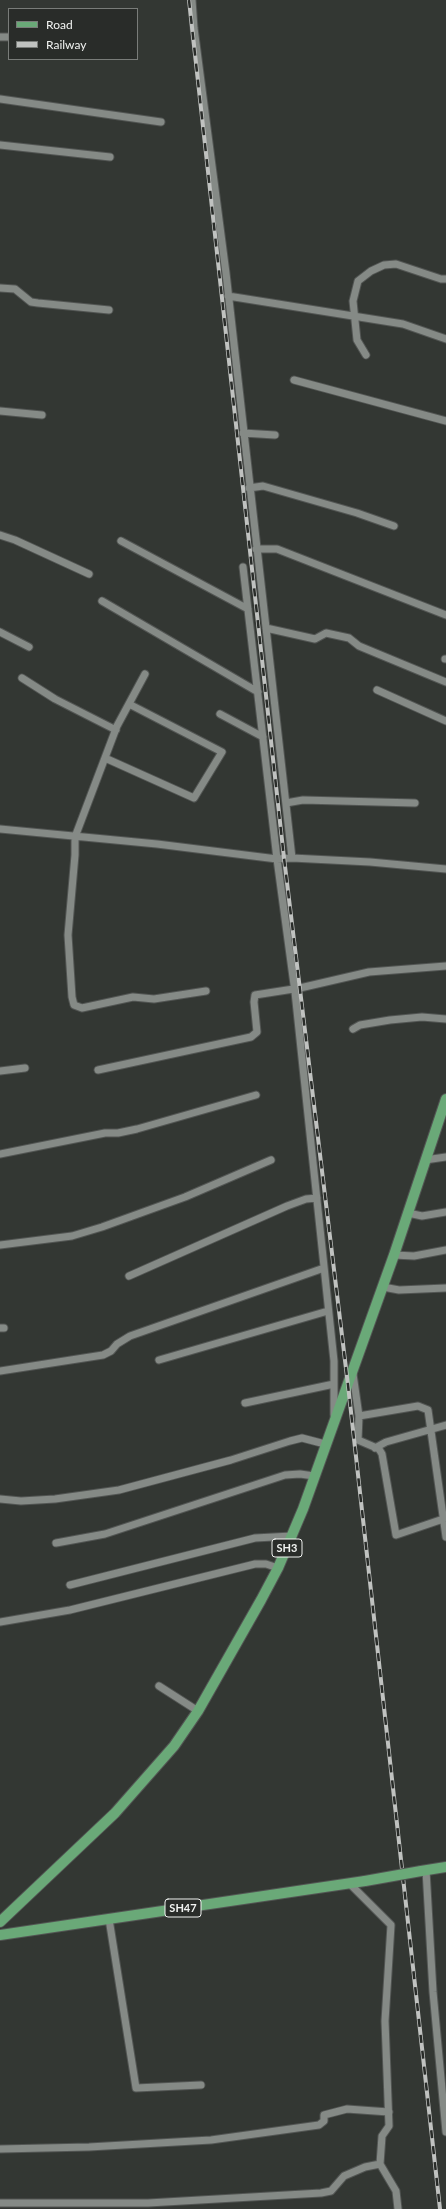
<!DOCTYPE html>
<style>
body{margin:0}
#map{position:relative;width:446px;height:2209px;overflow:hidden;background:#333733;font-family:Lato,sans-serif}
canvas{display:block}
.legend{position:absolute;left:8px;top:8px;width:130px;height:52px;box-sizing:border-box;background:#292c29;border:1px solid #797c79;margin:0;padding:5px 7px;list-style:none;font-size:12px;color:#f1f3f1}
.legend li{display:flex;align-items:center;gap:8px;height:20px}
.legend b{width:20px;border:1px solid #797c79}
</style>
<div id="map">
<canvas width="446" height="2209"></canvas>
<ul class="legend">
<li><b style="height:5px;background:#6aa978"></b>Road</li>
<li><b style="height:5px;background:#c0c2c0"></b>Railway</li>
</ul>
</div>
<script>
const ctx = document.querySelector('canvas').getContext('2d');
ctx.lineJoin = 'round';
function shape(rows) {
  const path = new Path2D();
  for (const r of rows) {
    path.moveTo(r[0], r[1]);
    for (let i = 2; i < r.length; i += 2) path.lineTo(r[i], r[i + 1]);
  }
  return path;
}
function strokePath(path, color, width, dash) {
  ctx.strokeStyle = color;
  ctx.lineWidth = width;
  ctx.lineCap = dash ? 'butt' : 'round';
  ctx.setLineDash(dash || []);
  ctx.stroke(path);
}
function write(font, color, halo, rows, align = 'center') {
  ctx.font = font + ' Lato,sans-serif';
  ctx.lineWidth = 3;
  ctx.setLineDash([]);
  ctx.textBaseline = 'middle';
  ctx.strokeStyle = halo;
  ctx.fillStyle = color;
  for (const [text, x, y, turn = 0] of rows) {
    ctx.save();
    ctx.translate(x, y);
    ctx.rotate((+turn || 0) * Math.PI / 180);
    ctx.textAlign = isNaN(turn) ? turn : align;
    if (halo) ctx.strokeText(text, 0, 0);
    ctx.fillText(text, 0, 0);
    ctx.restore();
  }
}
const street = shape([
 [192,0,194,28,226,273,292,858],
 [0,37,9,37],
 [0,99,161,122],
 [0,145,110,157],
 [0,288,15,289,31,302,38,303,109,310],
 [228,296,403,324,446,339],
 [366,355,357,340,353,301,358,281,371,271,384,265,396,264,441,279,446,279],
 [294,380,446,421],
 [0,411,42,415],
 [243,433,275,435],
 [249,488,263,486,357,513,394,526],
 [0,535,15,540,89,574],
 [121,541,248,609],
 [256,549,277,549,446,615],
 [243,567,277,859,295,992,334,1361,334,1415],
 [102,601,258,692],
 [266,628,315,639,326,633,349,638,359,646,446,682],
 [0,632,29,647],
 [445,659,446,659],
 [145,674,117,726,75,837,75,855,68,935,72,997,74,1005,82,1008,133,997,154,999,206,991],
 [22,678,55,699,116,730],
 [377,690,446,721],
 [220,714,263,737],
 [105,758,194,798,222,752,129,704],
 [286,803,303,800,415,803],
 [0,829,157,844,277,859,292,858,370,862,446,869],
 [353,1029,360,1025,390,1020,422,1017,446,1019],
 [98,1070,251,1037,257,1032,254,1002,255,995,300,988,369,972,446,966],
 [0,1071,25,1068],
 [0,1154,105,1133,118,1133,137,1129,256,1095],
 [425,1160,446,1157],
 [408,1213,422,1216,446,1212],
 [0,1245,72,1236,102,1227,185,1197,271,1160],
 [394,1255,414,1256,446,1250],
 [129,1276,287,1206,306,1199,317,1198],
 [383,1287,399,1290,446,1288],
 [0,1328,4,1328],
 [159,1360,328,1311],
 [0,1371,103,1355,111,1351,117,1344,130,1336,324,1268],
 [353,1374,359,1416,358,1440,379,1449,382,1454,396,1535,446,1518],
 [245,1403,334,1384],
 [359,1416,418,1406,428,1410,446,1537],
 [375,1448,386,1442,446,1425],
 [0,1499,21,1501,55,1499,119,1490,231,1460,290,1441,302,1438,325,1444],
 [56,1543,105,1534,285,1475,300,1474,314,1476],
 [70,1585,255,1538,292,1536],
 [0,1622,70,1610,255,1564,266,1564,278,1568],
 [159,1686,198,1711],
 [426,1870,433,1992,446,2132],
 [109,1919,136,2088,201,2085],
 [0,2149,89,2147,211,2140,319,2125,324,2121,324,2115,347,2109,389,2112],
 [380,2164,396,2191,398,2209],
 [0,2203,148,2203,321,2193,331,2191,344,2176,365,2167,380,2164,382,2136,389,2126,385,2021,391,1925,349,1883]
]);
const primary = shape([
 [421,1871,446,1867],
 [0,1922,115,1813,174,1746,198,1711,261,1600,278,1568,303,1509,394,1255,446,1099],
 [0,1935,365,1881]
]);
strokePath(street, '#525553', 9);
strokePath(primary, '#525553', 12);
strokePath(street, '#858a86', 7);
strokePath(primary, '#6aa978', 10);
const rail = shape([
 [189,0,284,858,348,1385,440,2209]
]);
strokePath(rail, '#c0c2c0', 4);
strokePath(rail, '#292c29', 2.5, [8]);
const primaryBridge = shape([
 [365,1881,421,1871]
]);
strokePath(primaryBridge, '#525553', 12, []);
strokePath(primaryBridge, '#6aa978', 10);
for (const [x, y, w] of [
 [287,1548,30],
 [183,1908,36]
]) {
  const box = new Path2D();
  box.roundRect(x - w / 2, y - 9, w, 18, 3);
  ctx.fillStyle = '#292c29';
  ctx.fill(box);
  strokePath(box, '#f1f3f1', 1);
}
write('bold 11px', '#f1f3f1', null, [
 ["SH3",287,1548],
 ["SH47",183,1908]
]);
</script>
